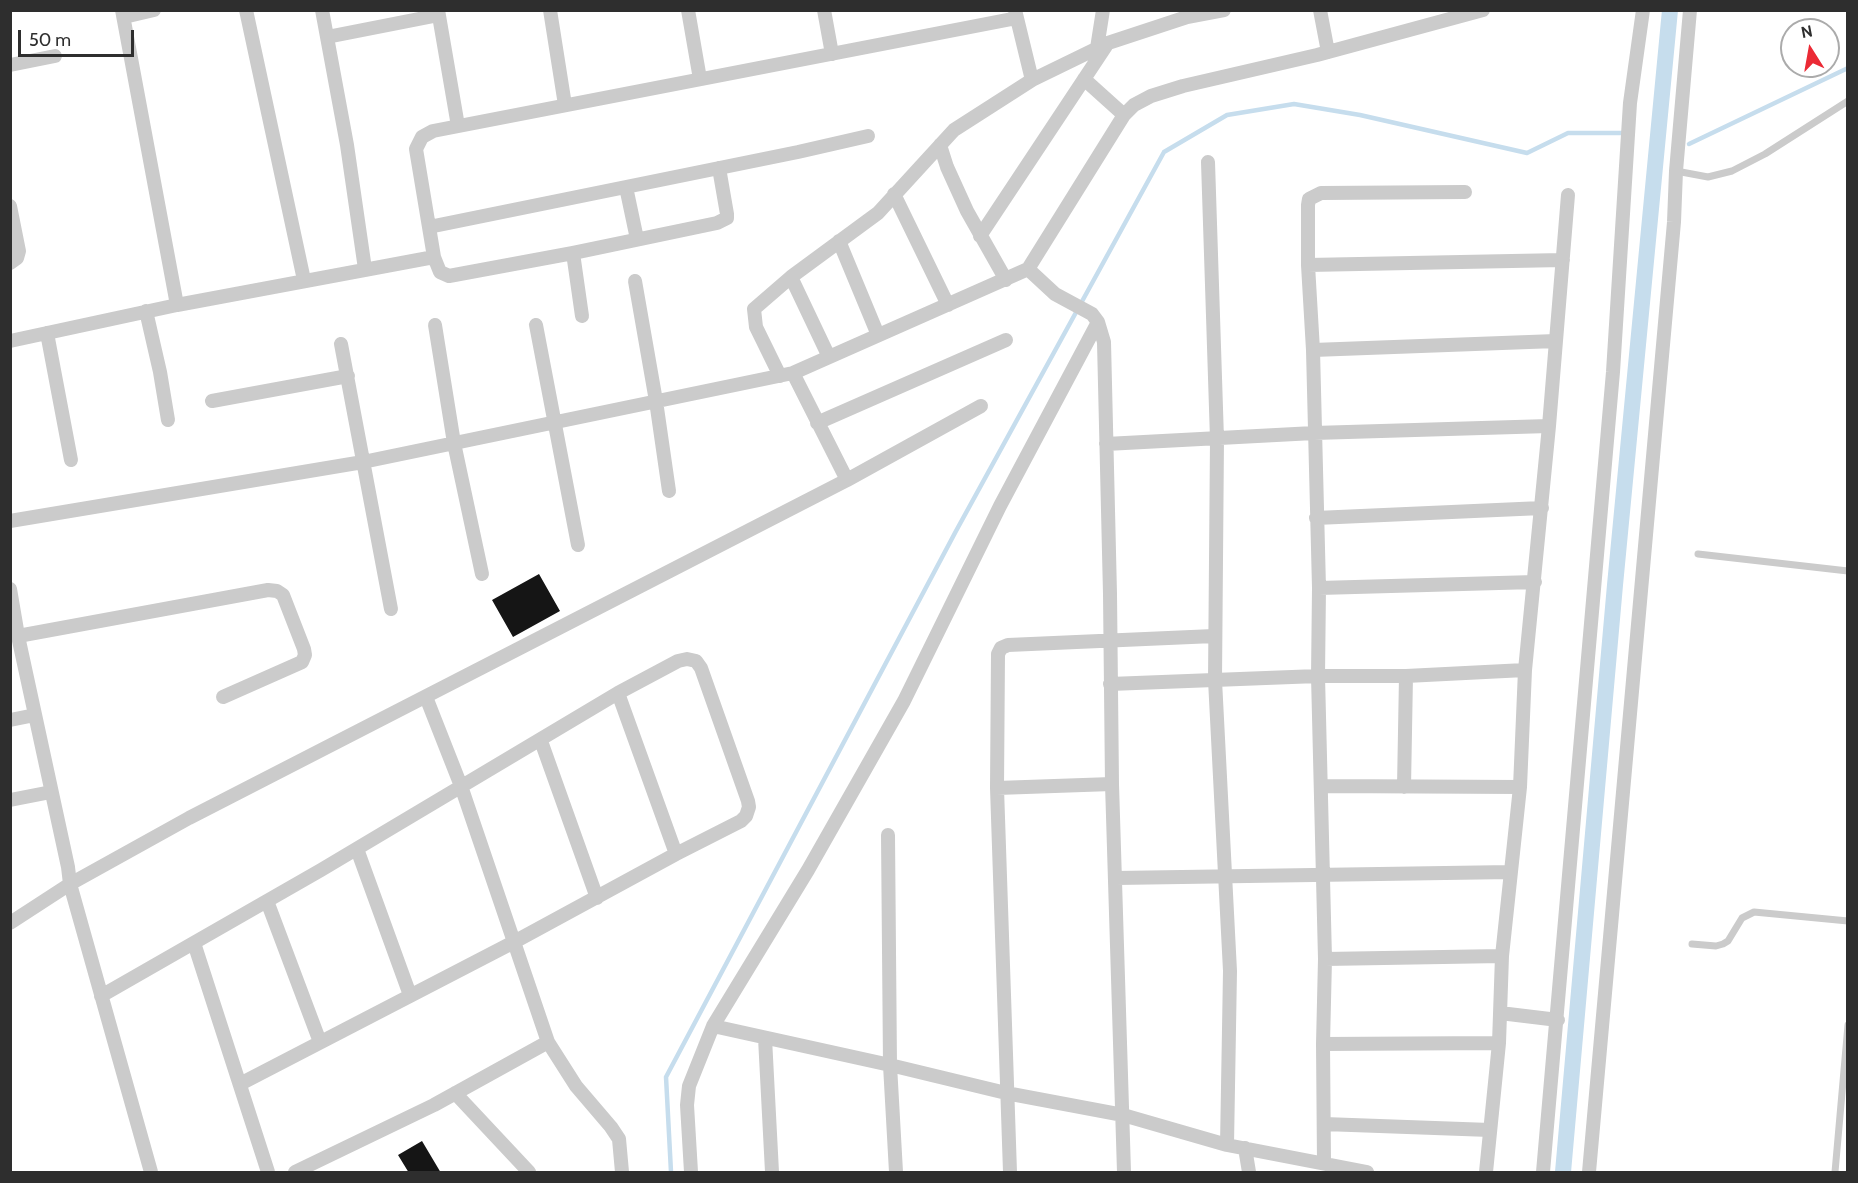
<!DOCTYPE html>
<style>
body{margin:0}
#map{position:relative;width:1858px;height:1183px;overflow:hidden;background:#fff;font-family:Cabin,sans-serif}
canvas{display:block}
.frame{position:absolute;inset:0;border:12px solid #2e2e2e;pointer-events:none}
.north{position:absolute;left:1780px;top:18px;width:60px;height:60px;box-sizing:border-box;background:#fff;border:2px solid #ababab;border-radius:50%;rotate:349deg;font-size:16px;font-weight:700;line-height:24px;text-align:center;color:#2e2e2e}
.north::after{content:'';display:block;margin:auto;width:21px;height:27px;background:#eb2a35;clip-path:polygon(50% 0,100% 100%,50% 72%,0 100%)}
.scale{position:absolute;left:18px;top:30px;width:116px;height:27px;box-sizing:border-box;border:3px solid #2e2e2e;border-top:0;padding-left:8px;font-size:18px;line-height:21px;white-space:nowrap;color:#2e2e2e;-webkit-text-stroke:4px #fff;paint-order:stroke}
</style>
<div id="map">
<canvas width="1858" height="1183"></canvas>
<div class="frame"></div>
<div class="north">N</div>
<div class="scale">50 m</div>
</div>
<script>
const ctx = document.querySelector('canvas').getContext('2d');
ctx.lineJoin = 'round';
function shape(rows) {
  const path = new Path2D();
  for (const r of rows) {
    path.moveTo(r[0], r[1]);
    for (let i = 2; i < r.length; i += 2) path.lineTo(r[i], r[i + 1]);
  }
  return path;
}
function strokePath(path, color, width, dash) {
  ctx.strokeStyle = color;
  ctx.lineWidth = width;
  ctx.lineCap = dash ? 'butt' : 'round';
  ctx.setLineDash(dash || []);
  ctx.stroke(path);
}
function fillPath(path, color) {
  ctx.fillStyle = color;
  ctx.fill(path, 'evenodd');
}
strokePath(shape([
 [1689,144,1848,68],
 [671,1172,666,1077,956,531,1164,152,1227,115,1294,104,1360,115,1527,153,1568,133,1624,133]
]), '#c6dded', 4.5);
strokePath(shape([
 [1563,1172,1615,585,1670,10]
]), '#c6dded', 16);
fillPath(shape([
 [539,574,560,611,513,637,492,600],
 [422,1141,441,1173,409,1173,398,1155]
]), '#151515');
strokePath(shape([
 [1676,171,1708,177,1732,171,1765,154,1848,101],
 [1698,554,1848,571],
 [1692,944,1716,946,1723,944,1728,941,1742,918,1754,912,1848,921],
 [1835,1172,1848,1025]
]), '#cbcbcb', 7);
strokePath(shape([
 [122,10,177,305],
 [246,10,304,280],
 [322,10,347,145,365,269],
 [438,10,458,126],
 [550,10,565,105],
 [688,10,700,79],
 [824,10,832,54],
 [1015,10,1032,80],
 [1320,10,1328,52],
 [124,17,154,10],
 [327,37,439,15],
 [1097,48,1103,10],
 [10,65,55,56],
 [1084,79,1124,115],
 [940,145,947,167,967,211,1006,280],
 [1208,162,1217,439,1215,680,1230,971,1227,1145],
 [626,187,637,239],
 [894,194,948,305],
 [10,206,19,251,17,258,10,263],
 [429,227,416,149,422,137,433,131,1017,18],
 [980,236,1108,43],
 [839,241,878,335],
 [573,253,582,316],
 [434,257,440,272,449,276,573,253,717,223,727,218,727,214,719,168],
 [1308,265,1563,260],
 [1028,269,1055,294,1092,314,1098,322,1104,342,1110,594,1112,784,1124,1172],
 [791,277,829,357],
 [635,281,656,401,669,491],
 [146,311,160,372,168,420],
 [435,325,454,443,482,574],
 [536,325,578,545],
 [47,333,71,460],
 [10,341,177,305,434,257,429,227,798,152,868,136],
 [341,344,391,609],
 [1313,350,1556,341],
 [780,376,756,327,754,309,791,277,878,213,954,130,1032,80,1108,43,1187,17,1224,10],
 [212,401,348,376],
 [817,423,1006,340],
 [1106,444,1314,433,1549,426],
 [847,480,981,406],
 [1316,518,1542,508],
 [10,521,363,462,793,373,1028,269,1124,115,1134,105,1151,96,1183,86,1317,55,1483,10],
 [1319,588,1535,582],
 [10,589,18,636,68,867,70,884,151,1172],
 [18,636,268,590,277,591,283,595,304,649,305,655,302,662,223,697],
 [1110,684,1318,676,1406,676,1525,670],
 [618,693,676,854],
 [426,697,461,786,548,1042,576,1086,611,1127,619,1139,622,1172],
 [10,720,35,715],
 [541,741,597,898],
 [1322,786,1520,787],
 [1404,787,1406,676],
 [997,788,1112,784],
 [10,800,51,792],
 [888,835,890,1065,896,1172],
 [357,849,410,995],
 [1116,878,1511,872],
 [267,901,320,1042],
 [10,923,70,884,189,818,847,480,793,373],
 [194,943,268,1172],
 [1325,959,1502,956],
 [101,996,321,870,618,693,678,661,687,659,696,661,701,668,748,801,749,807,746,816,741,821,676,854,514,942,240,1084],
 [1500,1013,1558,1020],
 [713,1026,890,1065,1006,1093,1123,1115,1227,1145,1367,1172],
 [765,1038,772,1172],
 [1323,1044,1499,1043],
 [455,1093,529,1172],
 [1324,1124,1490,1130],
 [1245,1148,1249,1172],
 [1324,1163,1323,1044,1325,959,1318,676,1319,588,1313,350,1308,265,1308,205,1309,199,1321,193,1465,192],
 [295,1172,434,1105,548,1042],
 [691,1172,687,1105,689,1086,713,1026,808,870,904,701,1000,506,1098,322],
 [1010,1172,997,788,998,654,1001,648,1008,645,1214,636],
 [1486,1172,1499,1043,1502,956,1520,787,1525,670,1549,426,1568,195],
 [1543,1172,1613,372,1630,103,1643,10],
 [1589,1172,1674,222,1676,171,1690,10]
]), '#cbcbcb', 14);
</script>
